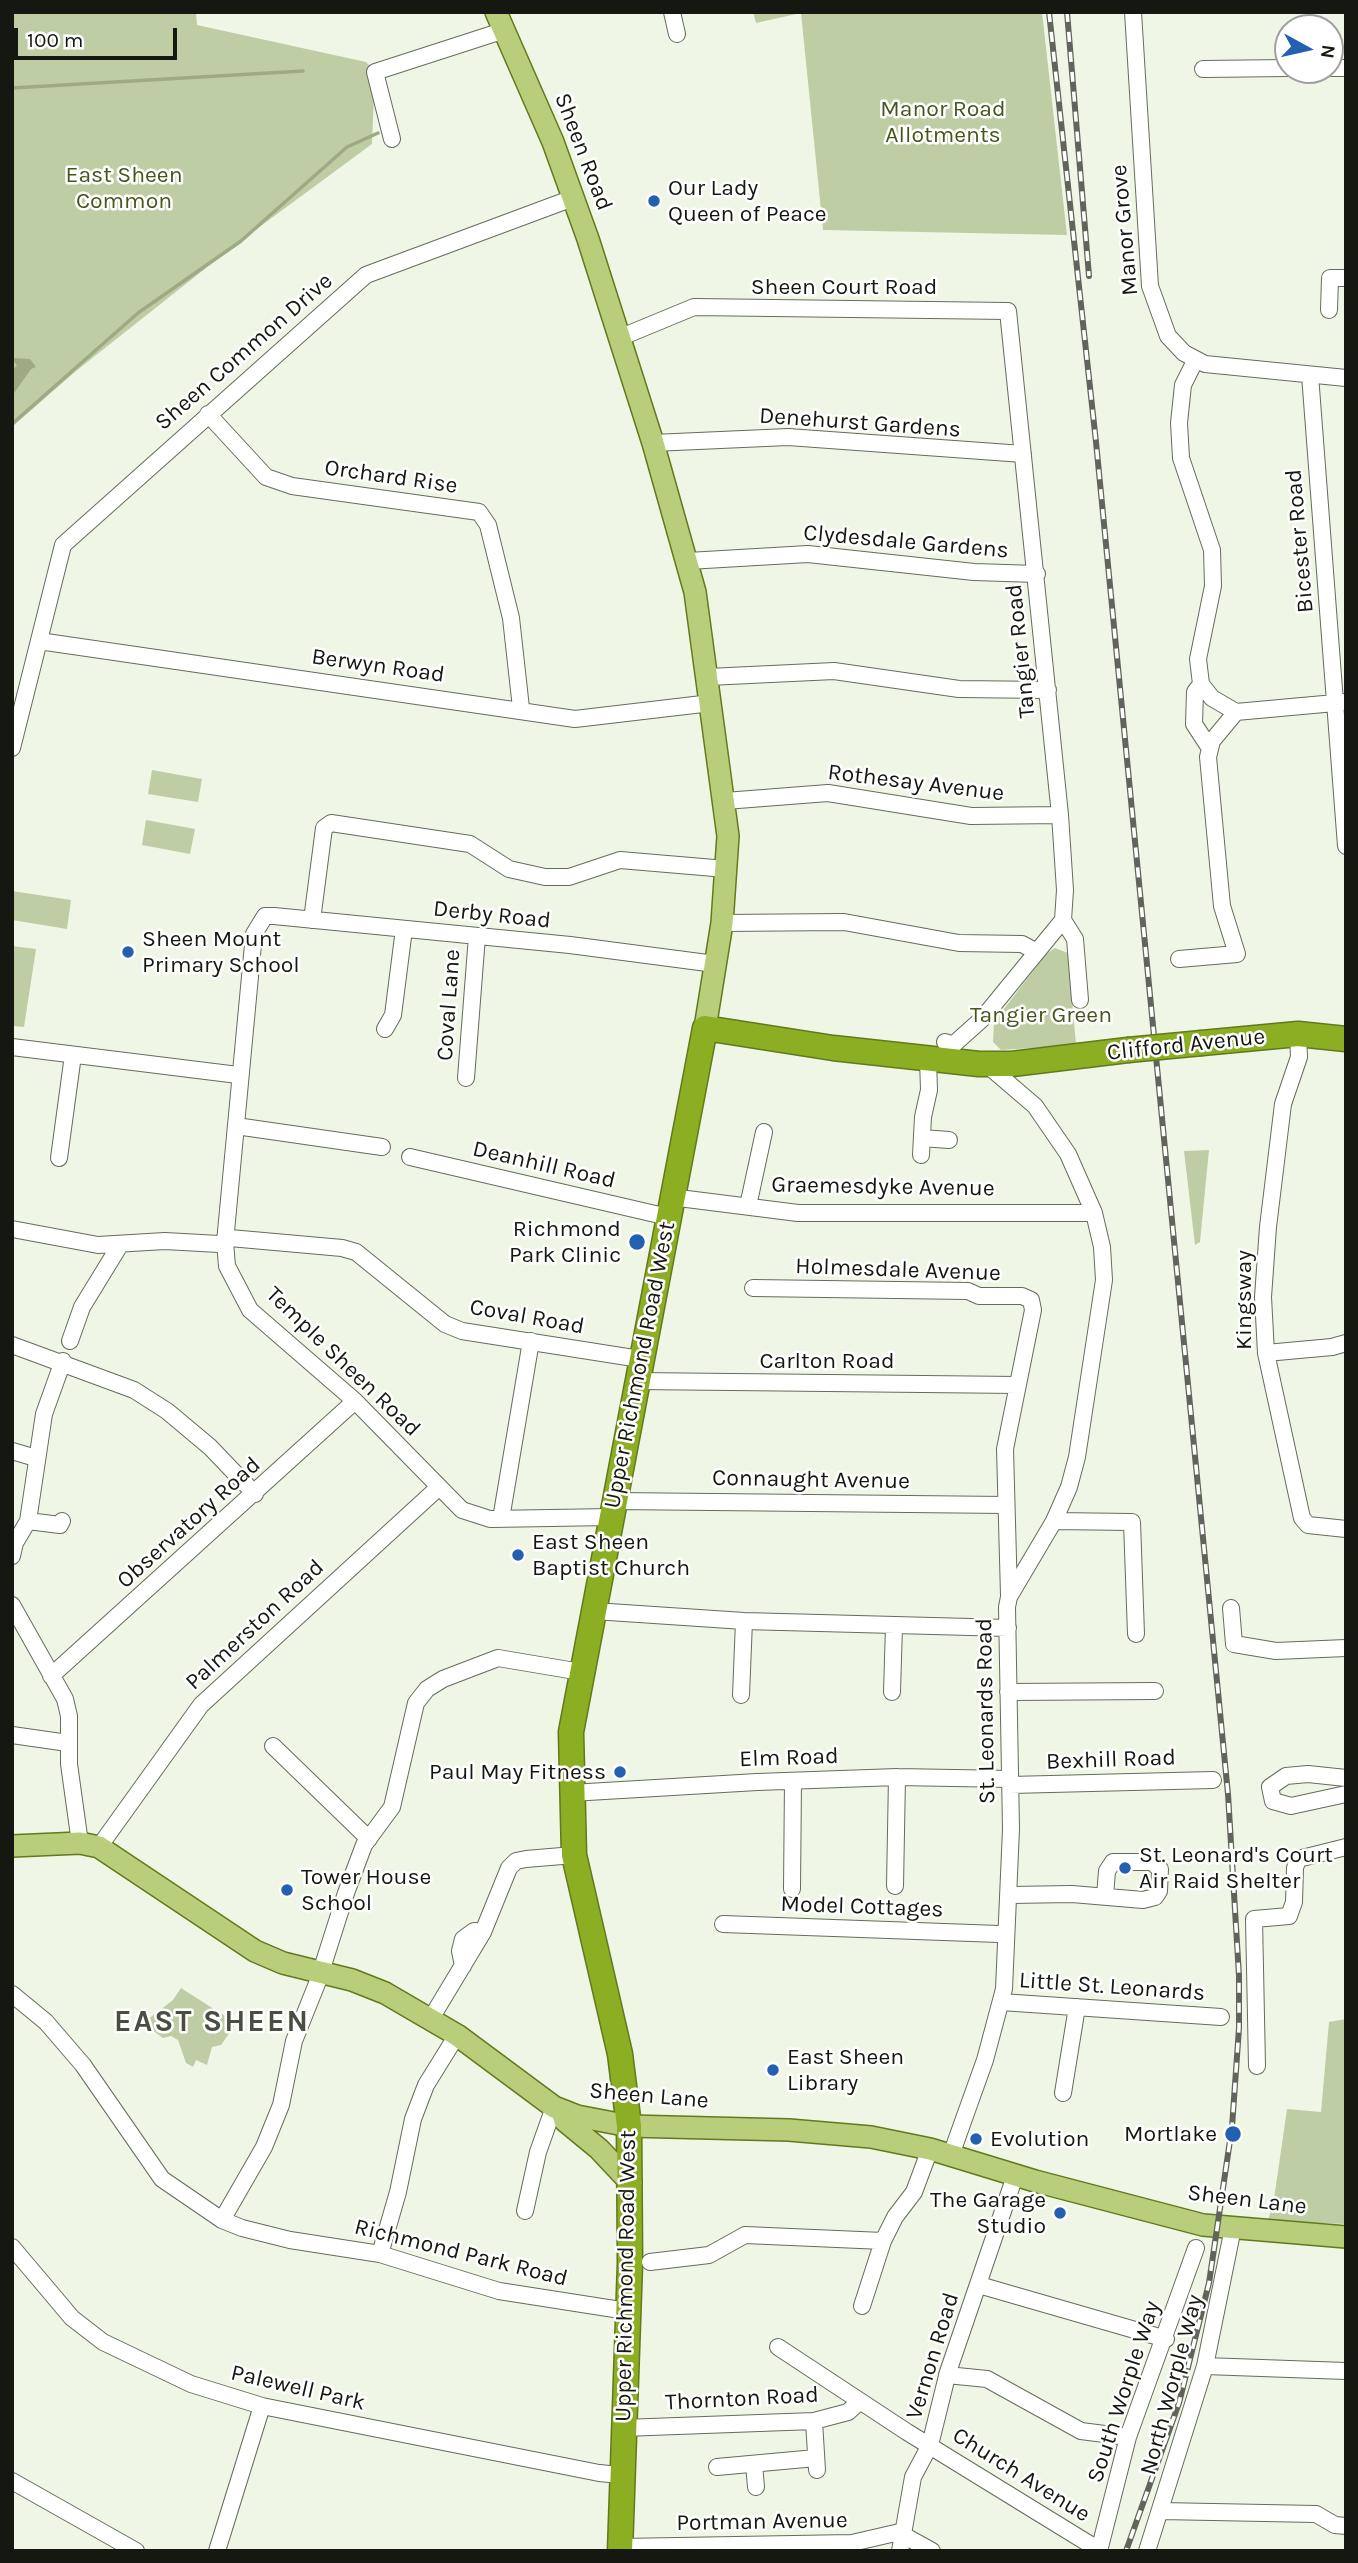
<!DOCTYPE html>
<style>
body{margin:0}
#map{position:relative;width:1358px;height:2563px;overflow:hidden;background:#f0f6e5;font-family:Karla,sans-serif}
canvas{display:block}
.frame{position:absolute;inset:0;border:14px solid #151711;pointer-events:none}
.north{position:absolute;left:1274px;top:14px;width:70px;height:70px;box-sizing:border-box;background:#fff;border:2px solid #a1a2a0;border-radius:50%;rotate:98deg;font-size:19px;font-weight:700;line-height:28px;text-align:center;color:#151711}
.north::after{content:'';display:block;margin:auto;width:24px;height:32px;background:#2360b1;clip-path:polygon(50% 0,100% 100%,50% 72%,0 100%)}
.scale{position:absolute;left:14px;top:28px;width:163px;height:32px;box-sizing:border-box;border:4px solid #151711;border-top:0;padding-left:9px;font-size:21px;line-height:24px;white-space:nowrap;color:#151711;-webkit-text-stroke:5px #fff;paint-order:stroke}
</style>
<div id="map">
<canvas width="1358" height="2563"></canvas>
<div class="frame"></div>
<div class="north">N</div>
<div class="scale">100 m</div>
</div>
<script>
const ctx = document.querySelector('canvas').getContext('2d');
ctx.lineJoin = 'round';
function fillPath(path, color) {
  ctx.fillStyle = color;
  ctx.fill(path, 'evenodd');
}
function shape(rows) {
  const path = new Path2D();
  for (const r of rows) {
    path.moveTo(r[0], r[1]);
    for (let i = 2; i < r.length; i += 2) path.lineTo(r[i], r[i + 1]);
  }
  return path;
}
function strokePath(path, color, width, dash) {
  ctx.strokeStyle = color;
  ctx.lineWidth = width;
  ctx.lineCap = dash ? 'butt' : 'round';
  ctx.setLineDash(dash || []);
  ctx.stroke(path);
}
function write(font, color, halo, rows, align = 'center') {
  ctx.font = font + ' Karla,sans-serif';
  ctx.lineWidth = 5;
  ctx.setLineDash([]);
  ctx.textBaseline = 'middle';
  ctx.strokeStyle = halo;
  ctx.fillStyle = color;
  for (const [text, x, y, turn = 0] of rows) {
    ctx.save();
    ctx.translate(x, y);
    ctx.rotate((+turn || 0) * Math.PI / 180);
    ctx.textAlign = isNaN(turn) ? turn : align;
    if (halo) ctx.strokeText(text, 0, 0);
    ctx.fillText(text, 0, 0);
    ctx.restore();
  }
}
fillPath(shape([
 [12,12,196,12,197,25,366,62,375,72,372,144,235,245,76,371,12,427],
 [753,12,1042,12,1067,235,823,230,801,13,756,23],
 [152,770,202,779,198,802,148,794],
 [146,820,195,829,190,854,142,845],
 [12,891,71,900,67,929,12,920],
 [12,946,36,949,24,1027,12,1026],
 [1055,948,1068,953,1076,1045,1001,1050,993,1042,994,1022,1046,954],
 [1209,1150,1200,1242,1195,1245,1184,1151],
 [181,1988,228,2018,227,2021,235,2025,221,2045,212,2047,207,2065,196,2060,193,2067,186,2063,178,2040,171,2036,163,2038,143,2023,173,2000],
 [1346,2019,1346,2224,1268,2221,1274,2199,1287,2109,1321,2112,1329,2022]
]), '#bfcda5');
fillPath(shape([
 [12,358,30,359,36,367,31,369,12,396,12,369,17,366]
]), '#9daa83');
strokePath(shape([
 [12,88,303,71],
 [12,424,138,313,241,241,347,147,378,133]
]), '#9daa83', 3.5);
const minor = shape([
 [672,12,677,34],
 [1133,12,1150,286,1168,336,1184,353,1205,364,1346,378],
 [1330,68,1346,68],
 [1203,69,1288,68],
 [392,139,375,72,505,30],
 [1329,310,1330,278,1346,278],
 [619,338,694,307,1008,311,1060,815,1065,890,1063,920,1075,939,1080,1000],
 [1195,361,1183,385,1179,423,1181,458,1212,550,1213,586,1198,659,1201,684],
 [1310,375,1346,846],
 [208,414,266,477,292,486,479,512,488,525,511,618,521,708],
 [653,443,788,437,1023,454],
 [688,561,808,554,974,572,1037,574],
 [39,641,575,719,711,703],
 [708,677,834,671,959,689,1048,690],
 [1236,712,1346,702],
 [12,748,63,545,366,275,573,198],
 [725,801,828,793,971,816,1060,815],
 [312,920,324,828,331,823,470,844,509,869,545,877,569,877,620,860,726,869],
 [722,923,844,922,959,943,1022,944,1035,951],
 [1179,959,1237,954,1222,906,1208,757,1212,741,1236,712,1212,698,1201,684,1195,692,1194,724,1209,747],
 [385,1029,393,1015,404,929],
 [1298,1034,1299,1057,1283,1104,1268,1227,1263,1297,1266,1353,1302,1518,1308,1525,1346,1529],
 [945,1042,953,1045,982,1019,1063,920],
 [12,1047,238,1075],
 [466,1078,477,936],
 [236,1126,382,1147],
 [922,1138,949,1140],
 [921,1155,923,1117,929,1090,928,1059],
 [410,1157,668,1217],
 [59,1158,73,1055],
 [671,1197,798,1213,1094,1213],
 [748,1206,764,1132],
 [12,1229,98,1245,165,1241,219,1244,230,1238,342,1248,356,1252,445,1324,462,1331,640,1359],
 [753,1288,968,1291,979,1296,1022,1296,1031,1300,1033,1310,1005,1449,1009,1595],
 [70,1341,82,1307,120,1245],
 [12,1345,134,1390,167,1411,210,1447,255,1494],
 [1266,1353,1332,1347,1346,1343],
 [636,1381,1018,1385],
 [12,1451,36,1458],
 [615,1501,1006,1505],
 [611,1517,490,1519,462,1510,355,1401,250,1310,227,1266,225,1242,254,934,265,916,274,916,570,945,715,964],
 [501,1519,531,1341],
 [28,1521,60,1525,62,1521],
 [1054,1521,1132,1522,1136,1634],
 [12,1556,15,1543,28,1521,44,1414,63,1361],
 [12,1605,65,1699,69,1716,69,1764,80,1843],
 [1231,1608,1234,1644,1276,1651,1346,1648],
 [594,1611,744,1621,1008,1628],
 [51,1676,355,1401],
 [892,1692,894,1626],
 [1008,1692,1155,1691],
 [741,1695,744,1621],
 [12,1735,68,1743],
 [273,1746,369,1839],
 [1346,1778,1308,1774,1286,1776,1270,1787,1273,1801,1291,1806,1346,1794],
 [1010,1785,1213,1780],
 [571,1793,757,1782,897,1777,1010,1779],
 [99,1847,201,1705,438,1488],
 [895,1886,897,1777],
 [792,1889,793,1781],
 [1010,1895,1072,1894,1143,1900,1155,1897,1159,1891,1160,1869,1152,1862,1113,1862,1107,1871,1105,1896],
 [723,1924,999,1934],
 [463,1966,460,1951,463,1939,474,1931,483,1932],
 [12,1994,46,2022,83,2065,162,2179,222,2220,242,2228,290,2240,380,2254,499,2291,627,2311],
 [1001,2002,1221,2017],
 [430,2020,483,1932,509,1868,516,1861,526,1859,574,1855],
 [1257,2066,1254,1919,1289,1916,1294,1902,1295,1868,1298,1859,1346,1847],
 [1063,2093,1077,2007],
 [951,2155,985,2060,1004,1989,1011,1829,1007,1607,1009,1597,1054,1521,1069,1487,1077,1457,1104,1280,1102,1247,1094,1213,1068,1154,1035,1106,986,1064],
 [525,2211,538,2152,554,2107],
 [222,2220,264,2147,281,2105,294,2041,318,1981,346,1893,364,1845,392,1807,416,1703,427,1689,443,1679,498,1658,581,1672],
 [12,2247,72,2318,103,2342,191,2384,262,2406,599,2473,621,2475],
 [380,2254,398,2192,413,2119,426,2085,457,2035],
 [650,2262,709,2255,745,2235,883,2241,895,2217,914,2192,930,2149],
 [979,2285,1166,2339],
 [862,2306,883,2241],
 [778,2347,907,2432,1099,2550],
 [1205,2366,1346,2371],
 [947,2375,987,2379,1081,2431,1128,2437],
 [814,2421,817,2470],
 [623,2428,814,2421,848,2412,859,2402],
 [754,2464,756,2487],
 [717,2467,816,2458],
 [12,2481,136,2551],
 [1161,2511,1316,2514,1335,2525,1346,2526],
 [903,2535,932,2551],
 [620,2547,852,2543,904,2531],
 [217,2551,262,2406],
 [900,2551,913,2477,930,2445,948,2372,1015,2176],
 [1099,2551,1128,2437,1196,2248],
 [1147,2551,1205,2366,1233,2228]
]);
const major = shape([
 [496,12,553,142,588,239,653,443,695,592,728,836,722,923,705,1028],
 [12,1846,80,1843,99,1847,255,1951,283,1963,352,1980,385,1993,457,2035,554,2107,577,2116,629,2126,789,2130,871,2137,930,2149,1035,2181,1203,2225,1346,2237],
 [562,2112,565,2121,599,2149,631,2183]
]);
const highway = shape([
 [1202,1043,1298,1034,1346,1039],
 [620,2551,630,2263,629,2126,620,2054,574,1855,571,1732,705,1028,833,1048,979,1064,1012,1064,1128,1050]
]);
strokePath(minor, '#666c5d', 18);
strokePath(major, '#62791c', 24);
strokePath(highway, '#62791c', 27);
strokePath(minor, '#fff', 16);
strokePath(major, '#b9ce7a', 21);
strokePath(highway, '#8bae22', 24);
const rail = shape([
 [1049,12,1096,442,1228,1794,1239,1976,1239,2028,1232,2127,1209,2283,1179,2403,1126,2551],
 [1067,12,1089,276]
]);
strokePath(rail, '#61645a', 6);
strokePath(rail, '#fff', 3.5, [10]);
const highwayBridge = shape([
 [1128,1050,1202,1043]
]);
strokePath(highwayBridge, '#62791c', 27, []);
strokePath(highwayBridge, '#8bae22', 24);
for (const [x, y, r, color] of [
 [654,201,7,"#2360b1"],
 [128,952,7,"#2360b1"],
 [637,1242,9,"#2360b1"],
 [518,1555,7,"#2360b1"],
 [620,1772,7,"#2360b1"],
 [1125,1868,7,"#2360b1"],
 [287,1890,7,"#2360b1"],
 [773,2070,7,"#2360b1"],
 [1233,2134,9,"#2360b1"],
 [976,2139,7,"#2360b1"],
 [1060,2213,7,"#2360b1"]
]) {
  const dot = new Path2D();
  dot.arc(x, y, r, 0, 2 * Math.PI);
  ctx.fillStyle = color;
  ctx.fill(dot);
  strokePath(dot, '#fff', 2.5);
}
write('23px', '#45561a', '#fff', [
 ["Manor Road",943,109],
 ["Allotments",943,135],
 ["East Sheen",124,175],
 ["Common",124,201],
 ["Tangier Green",1041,1015]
]);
write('23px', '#151711', '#fff', [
 ["Sheen Road",583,152,69],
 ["Manor Grove",1125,230,-95],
 ["Sheen Court Road",844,287],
 ["Sheen Common Drive",244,352,-41],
 ["Denehurst Gardens",860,423,4],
 ["Orchard Rise",391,477,8],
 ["Bicester Road",1300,541,-95],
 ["Clydesdale Gardens",906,542,5],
 ["Tangier Road",1021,651,-96],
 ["Berwyn Road",378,666,8],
 ["Rothesay Avenue",916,783,7],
 ["Derby Road",492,915,6],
 ["Coval Lane",449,1005,-86],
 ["Clifford Avenue",1186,1045,-6],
 ["Deanhill Road",544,1165,13],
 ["Graemesdyke Avenue",883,1187,1],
 ["Holmesdale Avenue",898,1270,2],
 ["Kingsway",1244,1300,-90],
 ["Coval Road",527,1317,10],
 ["Carlton Road",827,1361],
 ["Temple Sheen Road",343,1362,44],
 ["Upper Richmond Road West",640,1365,-79],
 ["Connaught Avenue",811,1480,1],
 ["Observatory Road",189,1523,-42],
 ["Palmerston Road",255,1625,-43],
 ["St. Leonards Road",986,1711,-91],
 ["Elm Road",789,1758,-2],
 ["Bexhill Road",1111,1760,-2],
 ["Model Cottages",862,1907,2],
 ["Little St. Leonards",1112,1987,4],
 ["Sheen Lane",649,2096,5],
 ["Sheen Lane",1247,2200,7],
 ["Richmond Park Road",461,2253,14],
 ["Upper Richmond Road West",626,2276,-89],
 ["Vernon Road",933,2356,-73],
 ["North Worple Way",1172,2385,-75],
 ["Palewell Park",298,2388,13],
 ["South Worple Way",1124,2392,-72],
 ["Thornton Road",742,2399,-3],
 ["Church Avenue",1021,2475,32],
 ["Portman Avenue",762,2522,-1]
]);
write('23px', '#151711', '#fff', [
 ["Our Lady",668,188],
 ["Queen of Peace",668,214],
 ["Sheen Mount",142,939],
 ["Primary School",142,965],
 ["Richmond",621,1229,"right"],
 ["Park Clinic",621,1255,"right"],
 ["East Sheen",532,1542],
 ["Baptist Church",532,1568],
 ["Paul May Fitness",606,1772,"right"],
 ["St. Leonard's Court",1139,1855],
 ["Air Raid Shelter",1139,1881],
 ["Tower House",301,1877],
 ["School",301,1903],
 ["East Sheen",787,2057],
 ["Library",787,2083],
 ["Mortlake",1217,2134,"right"],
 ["Evolution",990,2139],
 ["The Garage",1046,2200,"right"],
 ["Studio",1046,2226,"right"]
], 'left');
ctx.letterSpacing = '2px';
write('bold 30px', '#494e40', '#fff', [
 ["EAST SHEEN",212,2022]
]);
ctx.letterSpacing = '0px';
</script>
